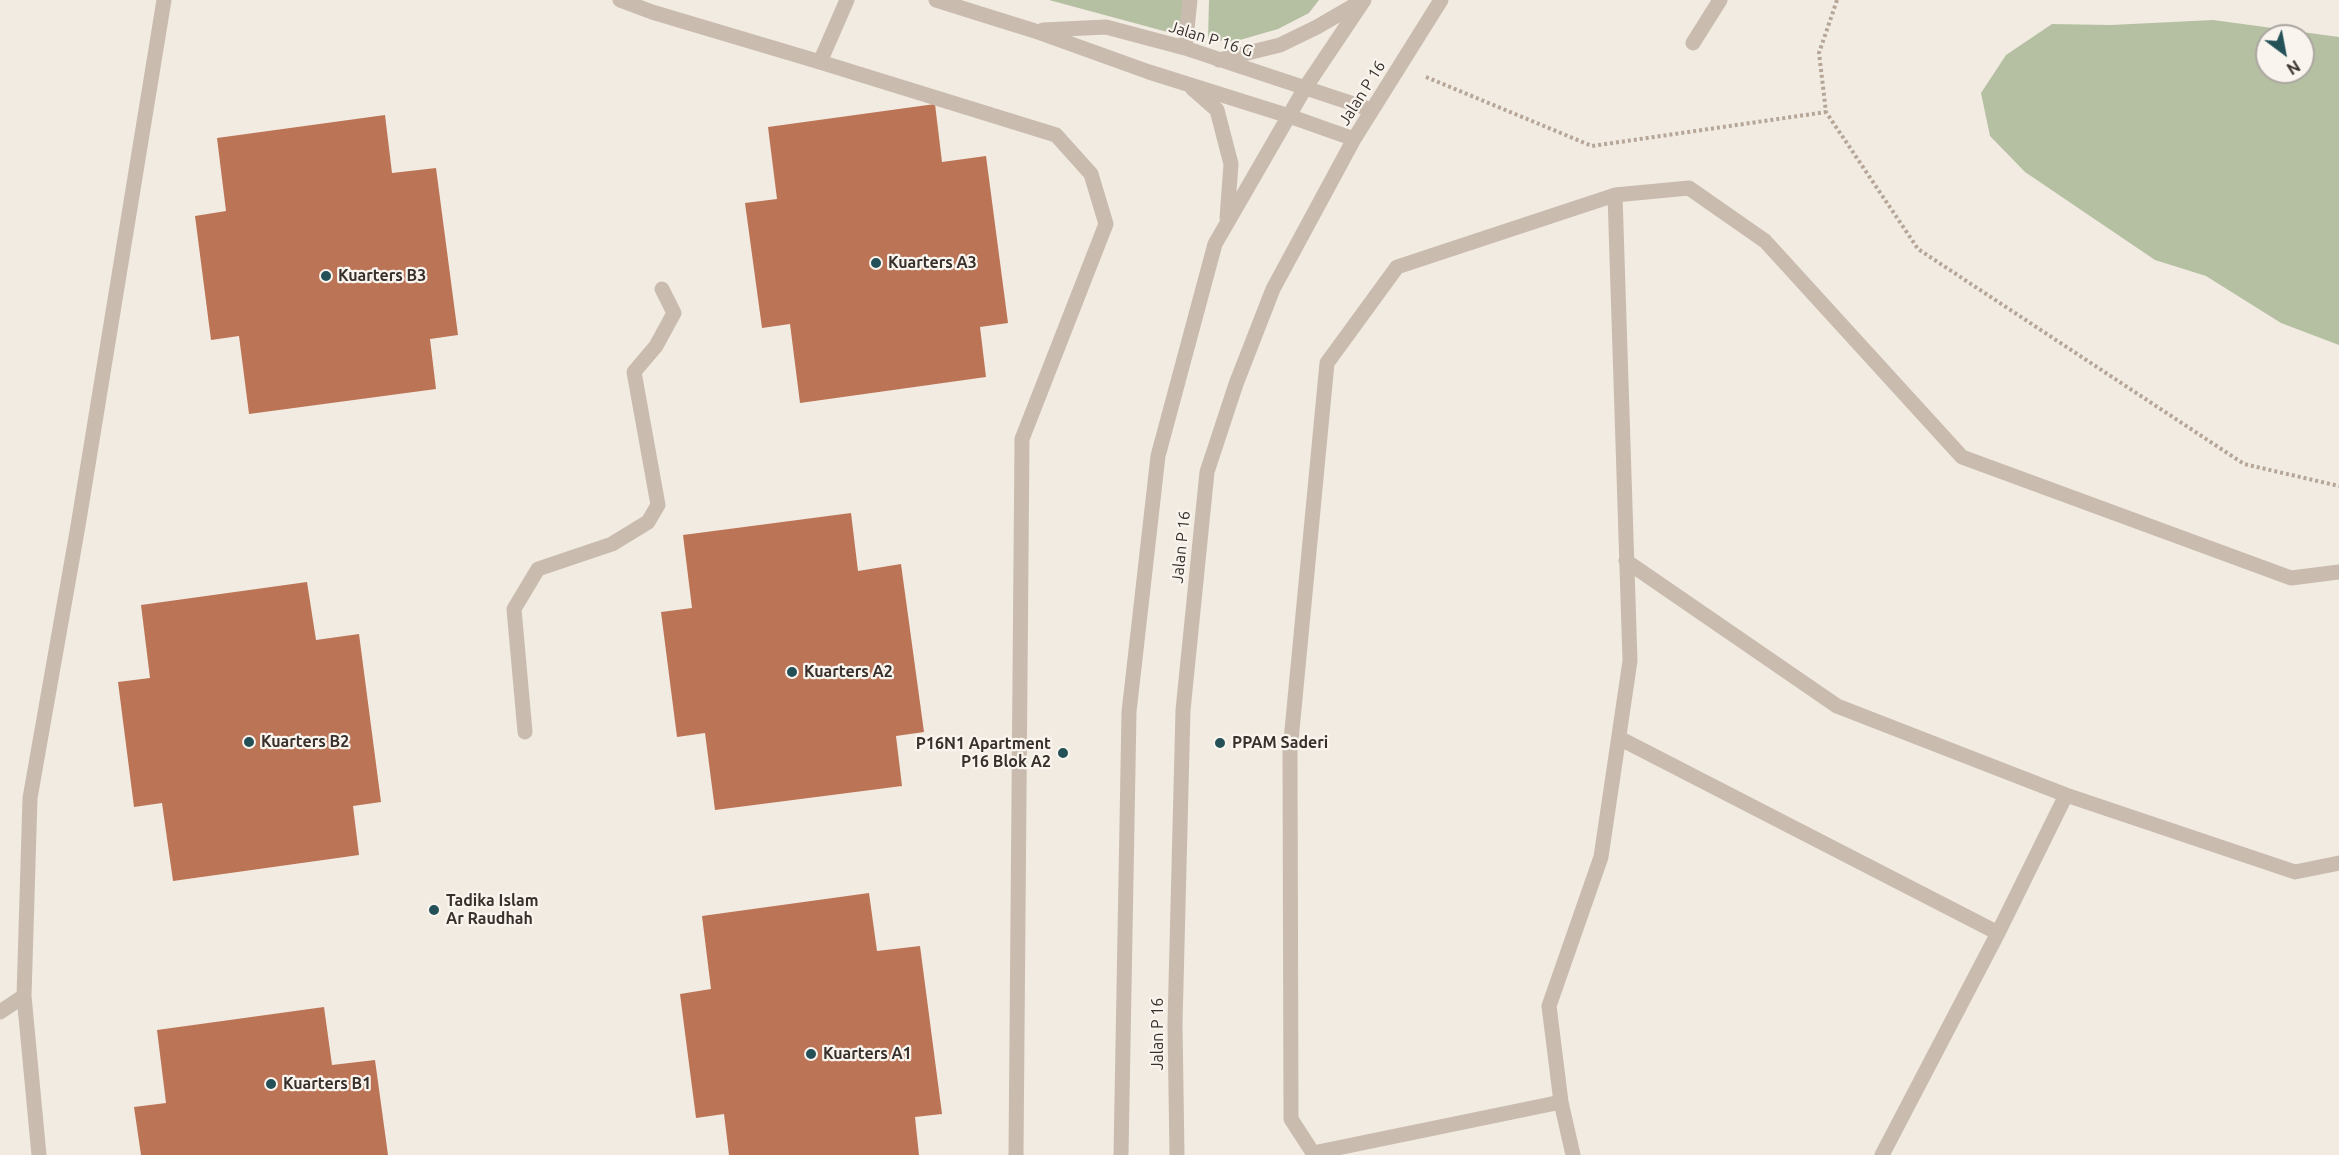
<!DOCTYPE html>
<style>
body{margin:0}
#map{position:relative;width:2339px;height:1155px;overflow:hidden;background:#f2ebe2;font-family:Ubuntu,sans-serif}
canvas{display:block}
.north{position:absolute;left:2255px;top:24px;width:60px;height:60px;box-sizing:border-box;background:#f9f5ee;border:2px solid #aca6a0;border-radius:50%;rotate:148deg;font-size:16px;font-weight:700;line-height:24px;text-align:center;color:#39302c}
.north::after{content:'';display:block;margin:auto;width:21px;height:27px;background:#245157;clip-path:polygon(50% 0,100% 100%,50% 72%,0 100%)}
</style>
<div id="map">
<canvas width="2339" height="1155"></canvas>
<div class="north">N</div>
</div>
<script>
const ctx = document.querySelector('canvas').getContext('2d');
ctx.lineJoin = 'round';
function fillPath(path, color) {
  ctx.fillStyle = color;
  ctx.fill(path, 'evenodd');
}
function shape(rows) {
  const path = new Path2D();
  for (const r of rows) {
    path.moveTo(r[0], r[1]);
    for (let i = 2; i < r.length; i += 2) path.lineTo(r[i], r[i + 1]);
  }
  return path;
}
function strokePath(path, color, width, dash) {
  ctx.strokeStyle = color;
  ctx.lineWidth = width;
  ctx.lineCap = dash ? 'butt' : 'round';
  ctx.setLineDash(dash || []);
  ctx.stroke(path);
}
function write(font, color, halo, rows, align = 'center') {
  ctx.font = font + ' Ubuntu,sans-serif';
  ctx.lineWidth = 4.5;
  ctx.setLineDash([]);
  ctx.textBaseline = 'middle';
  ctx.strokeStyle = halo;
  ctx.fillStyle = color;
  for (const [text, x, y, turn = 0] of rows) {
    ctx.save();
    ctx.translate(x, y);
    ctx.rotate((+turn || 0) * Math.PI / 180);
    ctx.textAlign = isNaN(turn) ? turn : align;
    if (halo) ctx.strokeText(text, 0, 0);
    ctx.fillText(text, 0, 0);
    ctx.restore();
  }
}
fillPath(shape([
 [1049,0,1188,0,1186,37],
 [1209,0,1319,0,1309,13,1278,29,1233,42,1208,39],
 [2213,20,2339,37,2339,345,2281,323,2206,276,2155,260,2025,172,1990,136,1981,93,2006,55,2052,24,2111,25],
 [2267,36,2303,36,2303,72,2267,72]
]), '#b5c0a2');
fillPath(shape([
 [935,104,942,162,986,156,1008,323,980,327,986,377,800,403,790,324,762,328,745,203,777,199,768,127],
 [385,115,392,173,436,168,458,335,430,339,436,389,249,414,239,336,211,340,195,216,226,211,217,138],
 [851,513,858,571,901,564,924,732,896,736,902,786,715,810,705,733,677,737,661,612,692,608,683,535],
 [307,582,316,640,359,634,381,802,353,806,359,855,173,881,162,803,134,807,118,682,150,678,141,605],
 [869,893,877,951,920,946,942,1114,915,1117,919,1155,729,1155,724,1114,696,1118,680,994,711,989,702,916],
 [324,1007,332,1065,375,1060,388,1155,141,1155,134,1107,166,1103,157,1030]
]), '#bc7456');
strokePath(shape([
 [1837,0,1819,53,1826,112,1918,249,2244,464,2339,486],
 [1426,77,1592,146,1826,112]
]), '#b5a698', 4, [3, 3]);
strokePath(shape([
 [620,0,652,12,820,62,1056,135,1091,174,1106,224,1022,439,1016,1155],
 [936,0,1035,31,1149,72,1289,116,1354,139],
 [1043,30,1106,27,1185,48,1372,110],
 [1693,43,1720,0],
 [1185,48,1190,0],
 [1219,60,1280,45,1317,27,1360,2],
 [820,62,847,0],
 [1192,88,1217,110,1231,164,1227,218],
 [1615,195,1689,188,1765,241,1962,457,2291,578,2339,572],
 [1626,561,1837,706,2066,795,2295,872,2339,863],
 [525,732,514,609,538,569,612,544,648,522,658,505,634,372,656,346,674,313,662,289],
 [1619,738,1998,933],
 [0,1012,24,996],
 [1561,1102,1313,1153,1291,1119,1290,751,1327,363,1397,267,1615,195,1630,661,1601,857,1549,1006,1561,1102,1573,1155],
 [39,1155,24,996,30,798,78,526,164,0],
 [1121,1155,1129,712,1158,456,1215,244,1305,88,1364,0],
 [1177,1155,1175,1024,1183,710,1207,472,1236,384,1273,289,1354,139,1441,0],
 [1882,1155,1998,933,2066,795]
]), '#c9bcae', 15);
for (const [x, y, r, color] of [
 [876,263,6,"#245157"],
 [326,276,6,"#245157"],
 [792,672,6,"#245157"],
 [249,742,6,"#245157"],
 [1220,743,6,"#245157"],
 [1063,753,6,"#245157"],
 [434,910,6,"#245157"],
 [811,1054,6,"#245157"],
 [271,1084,6,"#245157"]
]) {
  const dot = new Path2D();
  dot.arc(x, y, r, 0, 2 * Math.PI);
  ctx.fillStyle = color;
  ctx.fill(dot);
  strokePath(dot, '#f9f5ee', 2);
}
write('16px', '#39302c', '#f9f5ee', [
 ["Jalan P 16 G",1211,39,17],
 ["Jalan P 16",1362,93,-58],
 ["Jalan P 16",1181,547,-84],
 ["Jalan P 16",1158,1034,-90]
]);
write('bold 16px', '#39302c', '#f9f5ee', [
 ["Kuarters A3",888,263],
 ["Kuarters B3",338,276],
 ["Kuarters A2",804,672],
 ["Kuarters B2",261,742],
 ["PPAM Saderi",1232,743],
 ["P16N1 Apartment",1051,744,"right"],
 ["P16 Blok A2",1051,762,"right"],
 ["Tadika Islam",446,901],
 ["Ar Raudhah",446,919],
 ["Kuarters A1",823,1054],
 ["Kuarters B1",283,1084]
], 'left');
</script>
